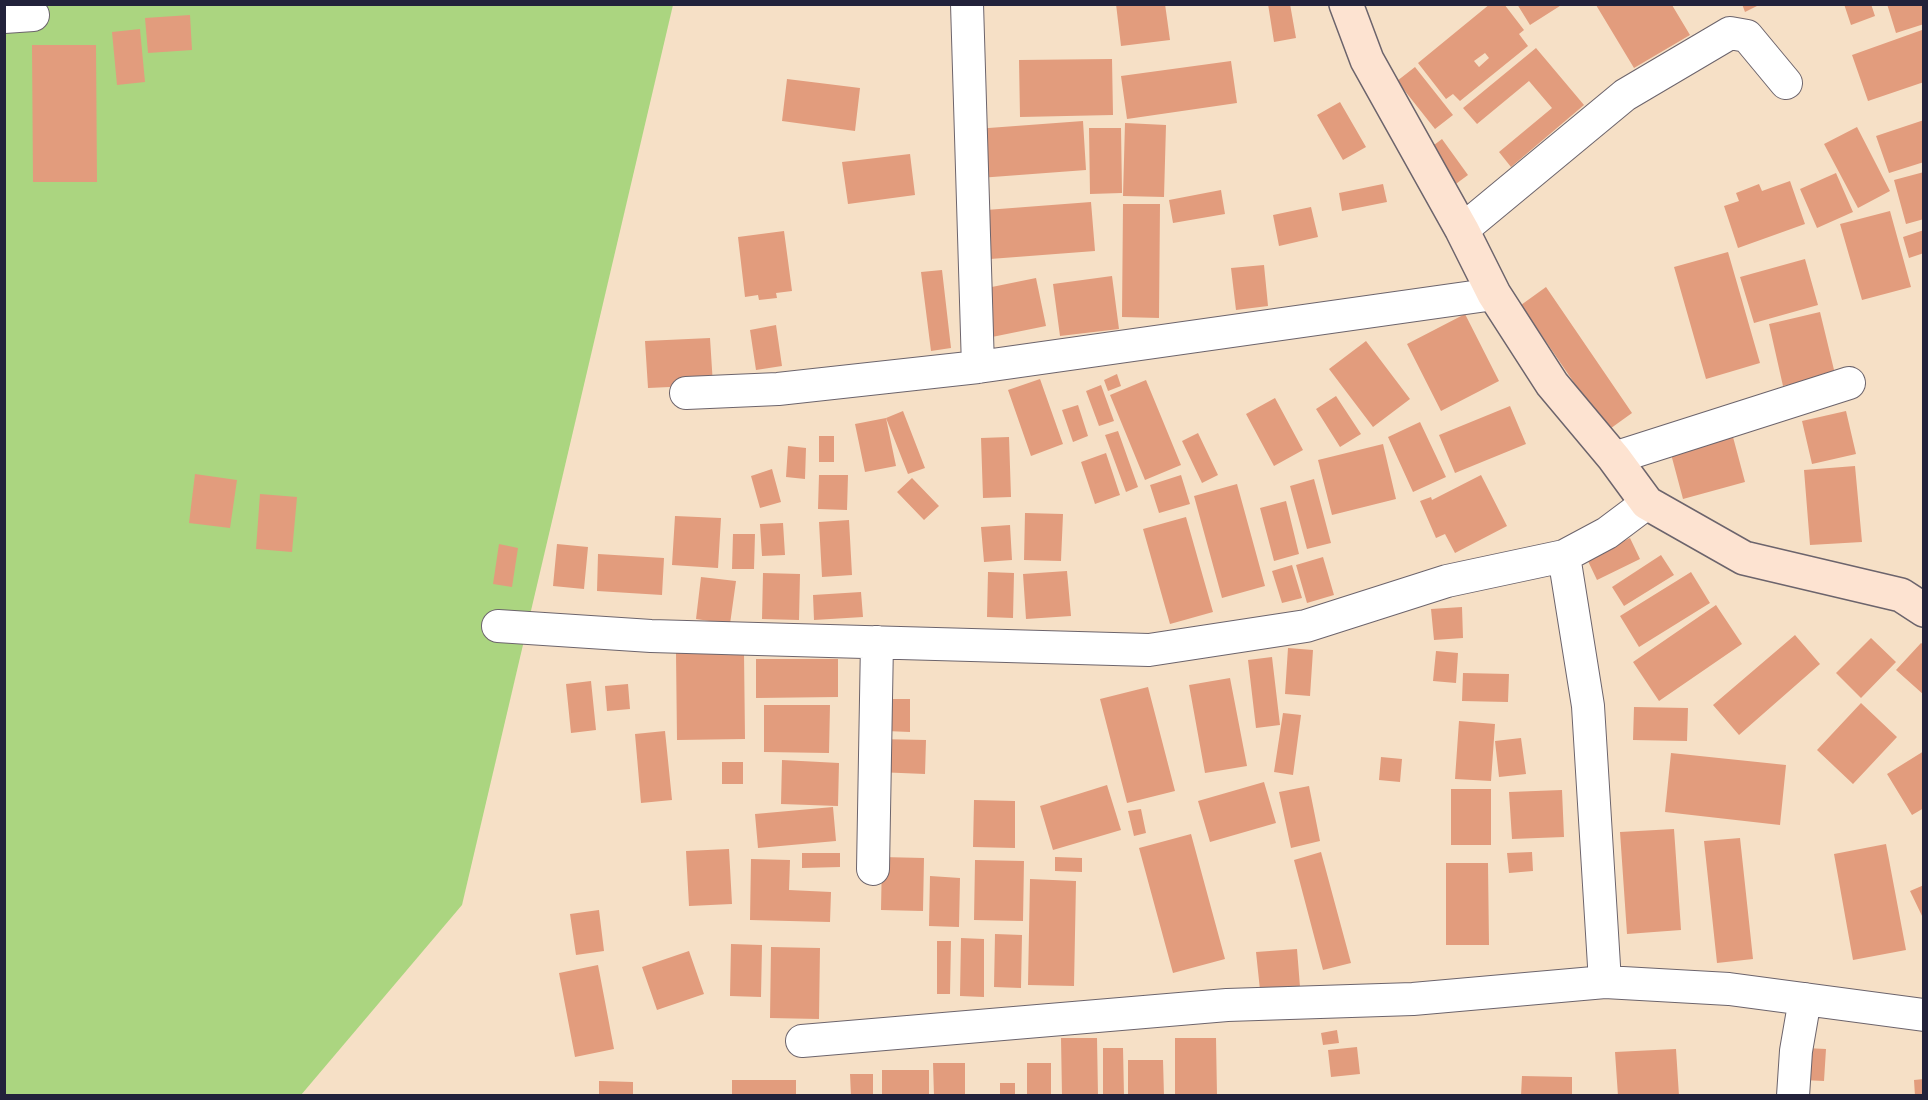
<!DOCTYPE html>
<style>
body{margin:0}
#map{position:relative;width:1928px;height:1100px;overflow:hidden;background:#f6e0c6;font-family:"Balsamiq Sans",sans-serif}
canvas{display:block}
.frame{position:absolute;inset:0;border:6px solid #22223b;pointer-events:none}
</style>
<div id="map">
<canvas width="1928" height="1100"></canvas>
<div class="frame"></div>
</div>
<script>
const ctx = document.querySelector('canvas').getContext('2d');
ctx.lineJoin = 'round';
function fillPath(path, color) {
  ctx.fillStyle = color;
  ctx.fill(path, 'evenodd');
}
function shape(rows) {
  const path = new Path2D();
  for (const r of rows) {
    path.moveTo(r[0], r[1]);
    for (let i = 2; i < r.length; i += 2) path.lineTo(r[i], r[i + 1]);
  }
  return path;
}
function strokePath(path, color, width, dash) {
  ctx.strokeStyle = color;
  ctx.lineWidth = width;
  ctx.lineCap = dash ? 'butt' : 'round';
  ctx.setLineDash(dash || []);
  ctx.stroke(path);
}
fillPath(shape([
 [5,5,673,5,462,905,301,1095,5,1096]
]), '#abd580');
fillPath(shape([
 [1116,4,1165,4,1170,40,1121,46],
 [1268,4,1290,4,1296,38,1274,42],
 [1490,4,1504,4,1524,30,1519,34,1528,46,1460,101,1453,94,1446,99,1418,63],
 [1485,53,1489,58,1479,67,1474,61],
 [1517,4,1563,4,1530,25],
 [1742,4,1761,4,1745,12],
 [1844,4,1871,4,1875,16,1851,25],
 [1887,4,1924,4,1924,24,1896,33],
 [1596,5,1672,5,1690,35,1634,68],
 [190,15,192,50,148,53,145,18],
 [140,29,145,82,117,85,112,32],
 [1922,30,1924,35,1924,82,1868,101,1852,55],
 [32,45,96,45,97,182,33,182],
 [1536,48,1584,105,1511,167,1499,152,1552,108,1529,81,1477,124,1463,108],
 [1112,59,1113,115,1020,117,1019,60],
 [1231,61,1237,103,1127,119,1121,76],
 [1415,67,1453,115,1435,129,1397,81],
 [787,79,860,88,855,131,782,121],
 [1340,102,1366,147,1343,160,1317,115],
 [1924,120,1924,162,1889,173,1876,136],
 [1083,121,1086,170,979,178,975,129],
 [1125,123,1166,125,1164,197,1123,196],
 [1857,127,1890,191,1858,208,1824,144],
 [1089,128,1121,128,1122,193,1090,194],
 [1442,139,1468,175,1449,189,1422,154],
 [910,154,915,195,848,204,842,162],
 [1924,172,1924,219,1906,224,1894,180],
 [1836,173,1853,212,1817,228,1800,189],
 [1790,181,1805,224,1738,248,1724,206,1739,201,1736,193,1759,184,1762,191],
 [1383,184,1387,202,1342,211,1339,193],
 [1221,190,1225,214,1173,223,1169,200],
 [1091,202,1095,251,990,259,986,210],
 [1123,204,1160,204,1159,318,1122,317],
 [1311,207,1318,237,1279,246,1273,215],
 [1890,211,1911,287,1862,300,1840,224],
 [1924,230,1924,253,1909,258,1903,237],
 [784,231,792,291,776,293,777,298,759,300,758,295,745,297,738,237],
 [1728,252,1760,363,1706,379,1674,267],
 [1805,259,1818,305,1754,323,1740,277],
 [1264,265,1268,306,1236,310,1231,268],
 [942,270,951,348,931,351,921,272],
 [1112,276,1119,329,1060,336,1053,284],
 [1036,278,1046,326,992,337,982,289],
 [1546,287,1632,413,1607,431,1521,305],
 [1820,312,1835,374,1783,386,1769,324],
 [1465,314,1499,381,1441,411,1407,344],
 [776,325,782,366,756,370,750,330],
 [710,338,713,385,648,388,645,341],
 [1366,341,1410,399,1373,427,1329,369],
 [1117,374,1121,386,1108,391,1104,380],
 [1040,379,1063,444,1031,456,1008,390],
 [1146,380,1181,465,1145,480,1110,395],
 [1101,385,1114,421,1099,426,1086,391],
 [1336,396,1361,434,1340,447,1316,409],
 [1275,398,1303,450,1274,466,1246,414],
 [1078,405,1088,436,1073,442,1062,410],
 [1510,406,1526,444,1455,473,1439,435],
 [903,411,925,468,908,474,886,418,896,466,865,472,855,424,886,418],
 [1846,411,1856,454,1812,464,1802,421],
 [1420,422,1446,477,1413,492,1388,437],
 [1118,431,1138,487,1126,492,1105,435],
 [1198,433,1218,475,1202,483,1182,441],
 [819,436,834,436,834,462,819,462],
 [1009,437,1011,497,983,498,981,438],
 [1733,437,1745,482,1683,499,1671,454],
 [1383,444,1396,499,1332,515,1318,460],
 [788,446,806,448,805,479,786,477],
 [1106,453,1120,495,1095,504,1081,462],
 [1855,466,1862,542,1810,545,1804,470],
 [772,469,781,502,760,508,751,476],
 [195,474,237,480,230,528,189,523],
 [819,475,848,475,847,510,818,509],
 [1181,475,1190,504,1159,513,1150,485],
 [1481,475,1507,526,1455,553,1445,534,1436,538,1420,501,1431,497,1432,500],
 [912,478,939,506,924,520,897,492],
 [1314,479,1331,543,1307,549,1290,486],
 [1237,484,1265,586,1222,598,1194,496],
 [260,494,297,497,292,552,256,549],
 [1286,501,1299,554,1274,561,1260,508],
 [1025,513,1063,514,1061,561,1024,560],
 [675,516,721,518,718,568,672,565],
 [1186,517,1213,612,1170,624,1143,529],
 [849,520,852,575,822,577,819,522],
 [783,523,785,555,762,556,760,524],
 [1010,525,1012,560,984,562,981,527],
 [733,534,755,534,754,569,732,569],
 [1630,538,1640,559,1597,580,1587,559],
 [499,544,518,548,512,587,493,584],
 [557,544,588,547,584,589,553,586],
 [598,554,664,558,662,595,597,591],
 [1661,555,1674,575,1624,606,1612,587],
 [1323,557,1334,595,1307,603,1296,565],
 [1292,565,1302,598,1282,603,1272,571],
 [1067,571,1071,616,1026,619,1023,574],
 [988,572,1014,573,1013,618,987,617],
 [1691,572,1710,603,1639,647,1620,616],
 [763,573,800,574,799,620,762,619],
 [701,577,736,581,730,624,696,619],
 [861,592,863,617,814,620,813,595],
 [1716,605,1742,644,1659,701,1633,662],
 [1462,607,1463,638,1434,640,1431,609],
 [1795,635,1820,664,1739,735,1713,705],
 [1871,638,1896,662,1861,698,1836,673],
 [1921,643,1924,645,1924,695,1896,670],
 [1288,648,1313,650,1310,696,1285,694],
 [1436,651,1458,653,1456,683,1433,681],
 [676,653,744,653,745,739,677,740],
 [1272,657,1280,725,1256,728,1248,660],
 [756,659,838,659,838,697,756,698],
 [1463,673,1509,674,1508,702,1462,701],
 [1230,678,1247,766,1205,773,1189,685],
 [591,681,596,730,571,733,566,684],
 [628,684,630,709,607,711,605,686],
 [1148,687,1175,791,1127,803,1100,699],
 [885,699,910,699,910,732,886,731],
 [1861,703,1897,737,1853,784,1817,750],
 [764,705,830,705,829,753,764,752],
 [1634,707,1688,708,1687,741,1633,740],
 [1283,713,1301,715,1293,775,1274,772],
 [1459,721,1495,724,1491,781,1455,779],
 [665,731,672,800,641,803,635,734],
 [1521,738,1526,774,1499,777,1495,741],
 [877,739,926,740,925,774,877,772],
 [1924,751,1924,808,1912,815,1887,774],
 [1671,753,1786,765,1780,825,1665,812],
 [1381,757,1402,759,1400,782,1379,780],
 [782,760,839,763,838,806,781,804],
 [722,762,743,762,743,784,722,784],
 [1264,782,1276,823,1210,842,1198,801],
 [1107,785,1121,830,1053,850,1040,806],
 [1309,786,1320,841,1291,848,1279,792],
 [1451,789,1491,789,1491,845,1451,845],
 [1562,790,1564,837,1512,839,1509,792],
 [974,800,1015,801,1015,848,973,847],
 [833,807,836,841,758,848,755,814],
 [1141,809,1146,833,1134,836,1128,811],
 [1674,829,1681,930,1627,934,1620,832],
 [1191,834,1225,959,1173,973,1139,848],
 [1740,838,1753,959,1717,963,1704,841],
 [1886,844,1906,950,1853,960,1834,854],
 [729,849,732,904,689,906,686,851],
 [1321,852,1351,963,1323,970,1294,860],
 [1532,852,1533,871,1509,873,1507,853],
 [802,853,840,853,840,867,802,868],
 [882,857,924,858,923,911,881,910],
 [1055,857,1082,858,1082,872,1055,871],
 [751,859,790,860,789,890,831,892,830,922,750,920],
 [975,860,1024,861,1023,921,974,920],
 [1446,863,1488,863,1489,945,1446,945],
 [930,876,960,878,959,927,929,926],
 [1030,879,1076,881,1074,986,1028,985],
 [1924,885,1924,920,1910,891],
 [599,910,604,951,576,955,570,914],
 [995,934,1022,935,1021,988,994,987],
 [961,938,984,939,984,997,960,996],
 [937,941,951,941,950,994,937,994],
 [731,944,762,945,761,997,730,996],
 [771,947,820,948,819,1019,770,1018],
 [1297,949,1300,987,1260,990,1256,952],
 [689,951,704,994,657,1010,642,967],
 [598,965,614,1049,575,1057,559,973],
 [1337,1030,1339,1043,1323,1045,1321,1033],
 [1061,1038,1097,1038,1098,1096,1062,1096],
 [1175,1038,1216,1038,1217,1096,1175,1096],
 [1357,1047,1360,1074,1331,1077,1328,1050],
 [1103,1048,1123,1048,1124,1096,1103,1096],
 [1805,1048,1826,1049,1824,1081,1803,1080],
 [1676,1049,1679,1096,1618,1096,1615,1052],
 [1128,1060,1163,1060,1164,1096,1128,1096],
 [933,1063,965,1063,965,1096,934,1096],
 [1027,1063,1051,1063,1051,1096,1027,1096],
 [882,1070,929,1070,929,1096,882,1096],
 [850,1074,873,1074,873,1096,851,1096],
 [1522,1076,1572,1077,1572,1096,1521,1096],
 [1924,1079,1924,1096,1915,1096,1914,1080],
 [732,1080,796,1080,796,1096,732,1096],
 [599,1081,633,1082,633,1096,599,1096],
 [1000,1083,1015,1083,1015,1096,1000,1096]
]), '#e29c7d');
const street = shape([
 [967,4,978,367],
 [4,17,33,15],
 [1462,230,1625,95,1730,33,1747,36,1786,83],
 [686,393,778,389,978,367,1494,294],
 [1614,458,1849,383],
 [1564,556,1588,706,1605,982],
 [498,626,651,636,1149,650,1306,626,1447,581,1564,556,1607,533,1647,503],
 [873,869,877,642],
 [802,1041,1227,1005,1413,999,1605,982,1729,989,1924,1015],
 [1793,1096,1796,1051,1805,999]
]);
const secondary = shape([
 [1346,4,1367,60,1462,230,1494,294,1552,384,1614,458,1647,503,1744,558,1901,595,1924,610]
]);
strokePath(street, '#6c646c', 34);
strokePath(secondary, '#6c646c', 36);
strokePath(street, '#fff', 32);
strokePath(secondary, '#fde3d1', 33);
</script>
